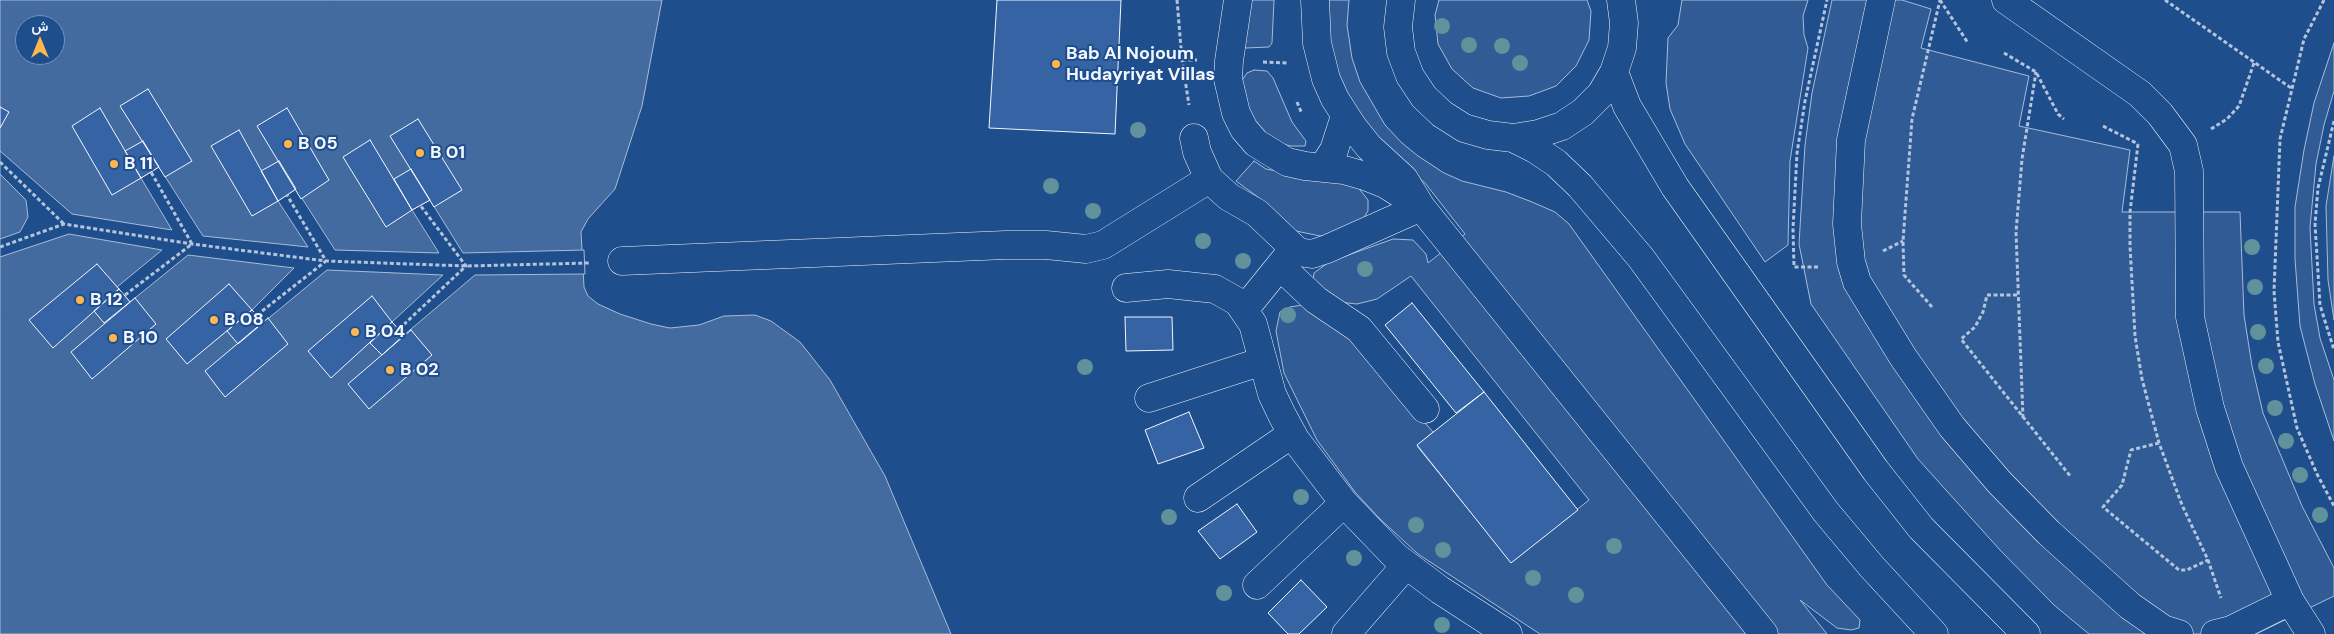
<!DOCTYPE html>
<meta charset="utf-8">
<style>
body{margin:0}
#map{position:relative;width:2334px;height:634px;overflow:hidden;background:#1f4e8c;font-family:"DM Sans",Vazirmatn,sans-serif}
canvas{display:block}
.north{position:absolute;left:15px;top:15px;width:50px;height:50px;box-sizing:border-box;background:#1f4e8c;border:1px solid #7391ba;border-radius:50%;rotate:0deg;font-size:14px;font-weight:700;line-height:20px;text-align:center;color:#f2f6ff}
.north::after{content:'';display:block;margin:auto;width:18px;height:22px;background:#ffb74d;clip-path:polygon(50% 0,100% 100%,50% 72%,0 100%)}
</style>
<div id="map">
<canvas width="2334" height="634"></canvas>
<div class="north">ش</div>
</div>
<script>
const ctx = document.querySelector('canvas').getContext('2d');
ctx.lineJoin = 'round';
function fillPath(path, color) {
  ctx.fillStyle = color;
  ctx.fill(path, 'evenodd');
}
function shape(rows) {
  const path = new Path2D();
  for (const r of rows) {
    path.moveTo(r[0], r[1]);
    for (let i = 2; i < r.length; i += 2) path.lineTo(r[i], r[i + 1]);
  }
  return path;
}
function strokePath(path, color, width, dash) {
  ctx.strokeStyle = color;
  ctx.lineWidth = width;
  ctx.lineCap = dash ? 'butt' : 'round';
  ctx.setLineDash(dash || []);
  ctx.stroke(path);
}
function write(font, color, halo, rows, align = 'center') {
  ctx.font = font + ' "DM Sans",sans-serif';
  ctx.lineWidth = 4;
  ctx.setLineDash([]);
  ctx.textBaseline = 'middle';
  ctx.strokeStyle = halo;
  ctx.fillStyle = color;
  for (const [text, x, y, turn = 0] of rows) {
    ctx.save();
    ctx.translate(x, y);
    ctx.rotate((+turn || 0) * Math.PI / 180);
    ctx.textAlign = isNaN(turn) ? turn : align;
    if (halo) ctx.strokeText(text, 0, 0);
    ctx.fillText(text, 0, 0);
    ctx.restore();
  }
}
const built = shape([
 [1248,0,1274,0,1272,43,1269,47,1246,48,1243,45,1248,0],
 [1325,0,1349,0,1347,25,1352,58,1360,82,1385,125,1402,143,1418,156,1444,173,1462,181,1506,192,1532,202,1555,212,1569,224,1827,585,1860,620,1859,628,1851,630,1837,628,1800,600,1827,634,1540,634,1418,554,1379,518,1355,492,1317,440,1284,373,1276,331,1280,312,1290,307,1302,305,1336,322,1433,432,1417,446,1511,562,1589,500,1411,276,1377,299,1357,304,1338,302,1313,281,1314,273,1329,262,1393,239,1413,240,1426,254,1428,263,1465,234,1425,183,1401,163,1358,118,1334,71,1325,0],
 [1439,0,1587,0,1591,11,1589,40,1576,66,1556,86,1529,96,1501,98,1473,88,1452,69,1438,44,1435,15,1439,0],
 [1682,0,1808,0,1803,16,1804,35,1808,48,1790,161,1788,245,1765,262,1685,144,1670,109,1666,83,1668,38,1678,25,1682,0],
 [1832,0,1902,0,1931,9,1921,48,2029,76,2019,126,2130,150,2122,212,2240,212,2244,315,2252,366,2263,413,2302,506,2334,568,2334,596,2256,634,2089,634,2054,605,2000,550,1918,459,1811,304,1799,244,1805,145,1812,93,1832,0],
 [2334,43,2334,91,2324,125,2316,164,2310,227,2314,304,2320,338,2334,380,2334,441,2315,384,2300,326,2295,259,2295,207,2304,150,2314,103,2334,43],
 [1254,70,1267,71,1273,78,1292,122,1306,141,1305,146,1290,146,1274,141,1266,135,1244,109,1241,82,1247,73,1254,70],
 [2334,156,2334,320,2328,280,2326,206,2334,156],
 [1254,161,1266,169,1357,186,1368,200,1368,211,1361,222,1335,234,1320,236,1296,231,1266,203,1236,181,1254,161]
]);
fillPath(built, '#305b95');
strokePath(built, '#a8bbd7', 1);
const water = shape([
 [0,0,662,0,642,106,615,189,588,219,581,232,584,287,588,296,598,304,620,314,651,324,670,328,699,325,724,316,755,315,771,321,800,342,830,380,885,476,951,634,0,634,0,0],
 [25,25,55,25,55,55,25,55,25,25]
]);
fillPath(water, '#446ba0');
strokePath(water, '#a8bbd7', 1);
const pier = shape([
 [0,151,72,214,172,230,141,178,159,167,203,236,308,247,278,201,296,189,335,250,439,253,412,210,430,200,463,253,584,250,585,274,475,275,404,335,392,322,443,275,327,270,264,322,252,310,294,268,188,255,130,302,117,287,162,250,69,234,0,257,0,239,20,232,28,217,26,200,0,174,0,151]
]);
fillPath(pier, '#1f4e8c');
strokePath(pier, '#a8bbd7', 1);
const building = shape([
 [997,0,1121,0,1115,134,989,128,997,0],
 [148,89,192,161,165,177,120,106,148,89],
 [0,107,9,112,0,128,0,107],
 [100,108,141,178,112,195,72,126,100,108],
 [287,108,329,180,301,199,257,126,287,108],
 [418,119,462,190,434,207,390,136,418,119],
 [239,130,278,201,252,216,211,146,239,130],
 [370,140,412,210,386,227,343,157,370,140],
 [143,141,159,167,141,178,125,151,143,141],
 [279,161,296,189,278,201,261,171,279,161],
 [411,169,430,200,412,210,394,179,411,169],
 [97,264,119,289,53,348,29,320,97,264],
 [229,284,252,310,187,364,166,339,229,284],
 [119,289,130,302,104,323,94,311,119,289],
 [372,296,392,322,331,378,308,351,372,296],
 [135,298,156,324,92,379,71,352,135,298],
 [1412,303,1484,392,1456,413,1385,325,1412,303],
 [252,310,264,322,238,344,227,331,252,310],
 [1125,317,1172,317,1173,350,1126,351,1125,317],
 [268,318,288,344,225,397,205,371,268,318],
 [392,322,404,335,382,355,370,343,392,322],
 [411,330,432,355,369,409,348,384,411,330],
 [1484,392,1578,510,1511,563,1417,445,1484,392],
 [1189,412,1204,448,1158,464,1145,430,1189,412],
 [1237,504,1257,532,1220,559,1198,531,1237,504],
 [1301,580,1327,607,1299,634,1288,634,1268,613,1301,580]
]);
fillPath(building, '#3563a3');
strokePath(building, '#f2f6ff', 1);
const minor = shape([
 [1238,0,1229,61,1228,79,1236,113,1244,129,1256,143,1287,162,1305,166,1344,170,1365,176,1385,184,1412,201],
 [1315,0,1317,43,1326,79,1335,99,1353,127,1369,147,1404,179,1421,207,1764,634],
 [1881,0,1851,140,1847,224,1851,262,1857,282,1903,357,1952,427,2000,483,2049,533,2130,606,2163,629,2179,634],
 [2006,0,2140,94,2160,114,2183,145,2189,171,2190,317,2210,408,2229,467,2290,601,2311,634],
 [1194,138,1197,152,1209,179,1229,197,1257,213,1298,252,1312,254,1327,249,1421,207],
 [1323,167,1334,150,1345,116],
 [622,261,1006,245,1046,245,1086,249,1103,245,1209,179],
 [1280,266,1316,300,1359,329,1425,409],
 [1126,288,1168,284,1215,289,1238,302,1253,324,1272,394,1282,415,1295,439,1344,503,1396,557,1440,590,1508,634],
 [1244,310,1291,252],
 [1149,398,1263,361],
 [1198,498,1292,434],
 [1257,585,1344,503],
 [1346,634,1406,565],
 [2215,634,2231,630,2290,601]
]);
const major = shape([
 [1401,0,1398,27,1401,52,1410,76,1424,97,1442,114,1464,128,1488,135,1513,138,1538,134,1562,126,1583,112,1601,94,1614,72,1622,48,1624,23,1621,0],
 [1614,72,1627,106,1675,187,1876,471,1921,528,2026,634],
 [1513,138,1535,149,1556,163,1580,186,1641,258,1826,512,1872,567,1934,634]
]);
strokePath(minor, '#f2f6ff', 29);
strokePath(major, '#f2f6ff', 29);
strokePath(shape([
 [1177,0,1182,60,1189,105],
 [1940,0,1968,43],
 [2165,0,2291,88],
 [2324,0,2304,39,2280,139,2274,291,2278,342,2297,428,2317,474,2334,506],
 [2004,53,2036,72,2058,114,2064,119],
 [1182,60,1197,60],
 [1263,62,1287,63],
 [1297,102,1302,114],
 [2334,121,2318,188,2315,224,2320,305,2334,350],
 [2103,126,2138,144],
 [2211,129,2227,119,2239,106,2254,63],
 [2138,144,2130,212,2130,246,2135,336,2142,379,2159,443,2182,505,2208,560,2221,598],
 [0,162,64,224],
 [0,247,64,224,192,244,326,261,466,266,589,263],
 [1883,251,1903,241],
 [1818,267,1794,267,1793,229,1797,153,1805,101,1827,0],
 [125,295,192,244,151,172],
 [2017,295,1987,295,1983,312,1975,327,1961,339,2071,477],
 [1932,307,1904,275,1903,241,1912,119,1940,0],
 [257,315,326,261,287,195],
 [399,329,466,266,420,205],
 [2023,418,2016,232,2022,159,2036,72],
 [2159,443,2131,450,2122,485,2103,507,2179,570,2187,570,2208,560]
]), '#b3c4dc', 3, [4, 2.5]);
strokePath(minor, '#1f4e8c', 28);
strokePath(major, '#1f4e8c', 28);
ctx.fillStyle = '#61919a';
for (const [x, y] of [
 [1442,26],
 [1469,45],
 [1502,46],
 [1520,63],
 [1138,130],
 [1051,186],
 [1093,211],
 [1203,241],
 [2252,247],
 [1243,261],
 [1365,269],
 [2255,287],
 [1288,315],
 [2258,332],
 [2266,366],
 [1085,367],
 [2275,408],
 [2286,441],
 [2300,475],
 [1301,497],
 [2320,515],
 [1169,517],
 [1416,525],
 [1614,546],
 [1443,550],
 [1354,558],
 [1533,578],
 [1224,593],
 [1576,595],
 [1442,625]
]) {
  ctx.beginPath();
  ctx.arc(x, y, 8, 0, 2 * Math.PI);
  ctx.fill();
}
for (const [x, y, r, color] of [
 [1056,64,5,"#ffb74d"],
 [288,144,5,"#ffb74d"],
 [420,153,5,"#ffb74d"],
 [114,164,5,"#ffb74d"],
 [80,300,5,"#ffb74d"],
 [214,320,5,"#ffb74d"],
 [355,332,5,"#ffb74d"],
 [113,338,5,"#ffb74d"],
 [390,370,5,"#ffb74d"]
]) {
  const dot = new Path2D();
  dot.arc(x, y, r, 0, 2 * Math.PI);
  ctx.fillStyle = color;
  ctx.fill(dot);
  strokePath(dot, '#1f4e8c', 2);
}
write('bold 18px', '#f2f6ff', '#1f4e8c', [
 ["Bab Al Nojoum",1066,54],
 ["Hudayriyat Villas",1066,75],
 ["B 05",298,144],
 ["B 01",430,153],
 ["B 11",124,164],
 ["B 12",90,300],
 ["B 08",224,320],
 ["B 04",365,332],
 ["B 10",123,338],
 ["B 02",400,370]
], 'left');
</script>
